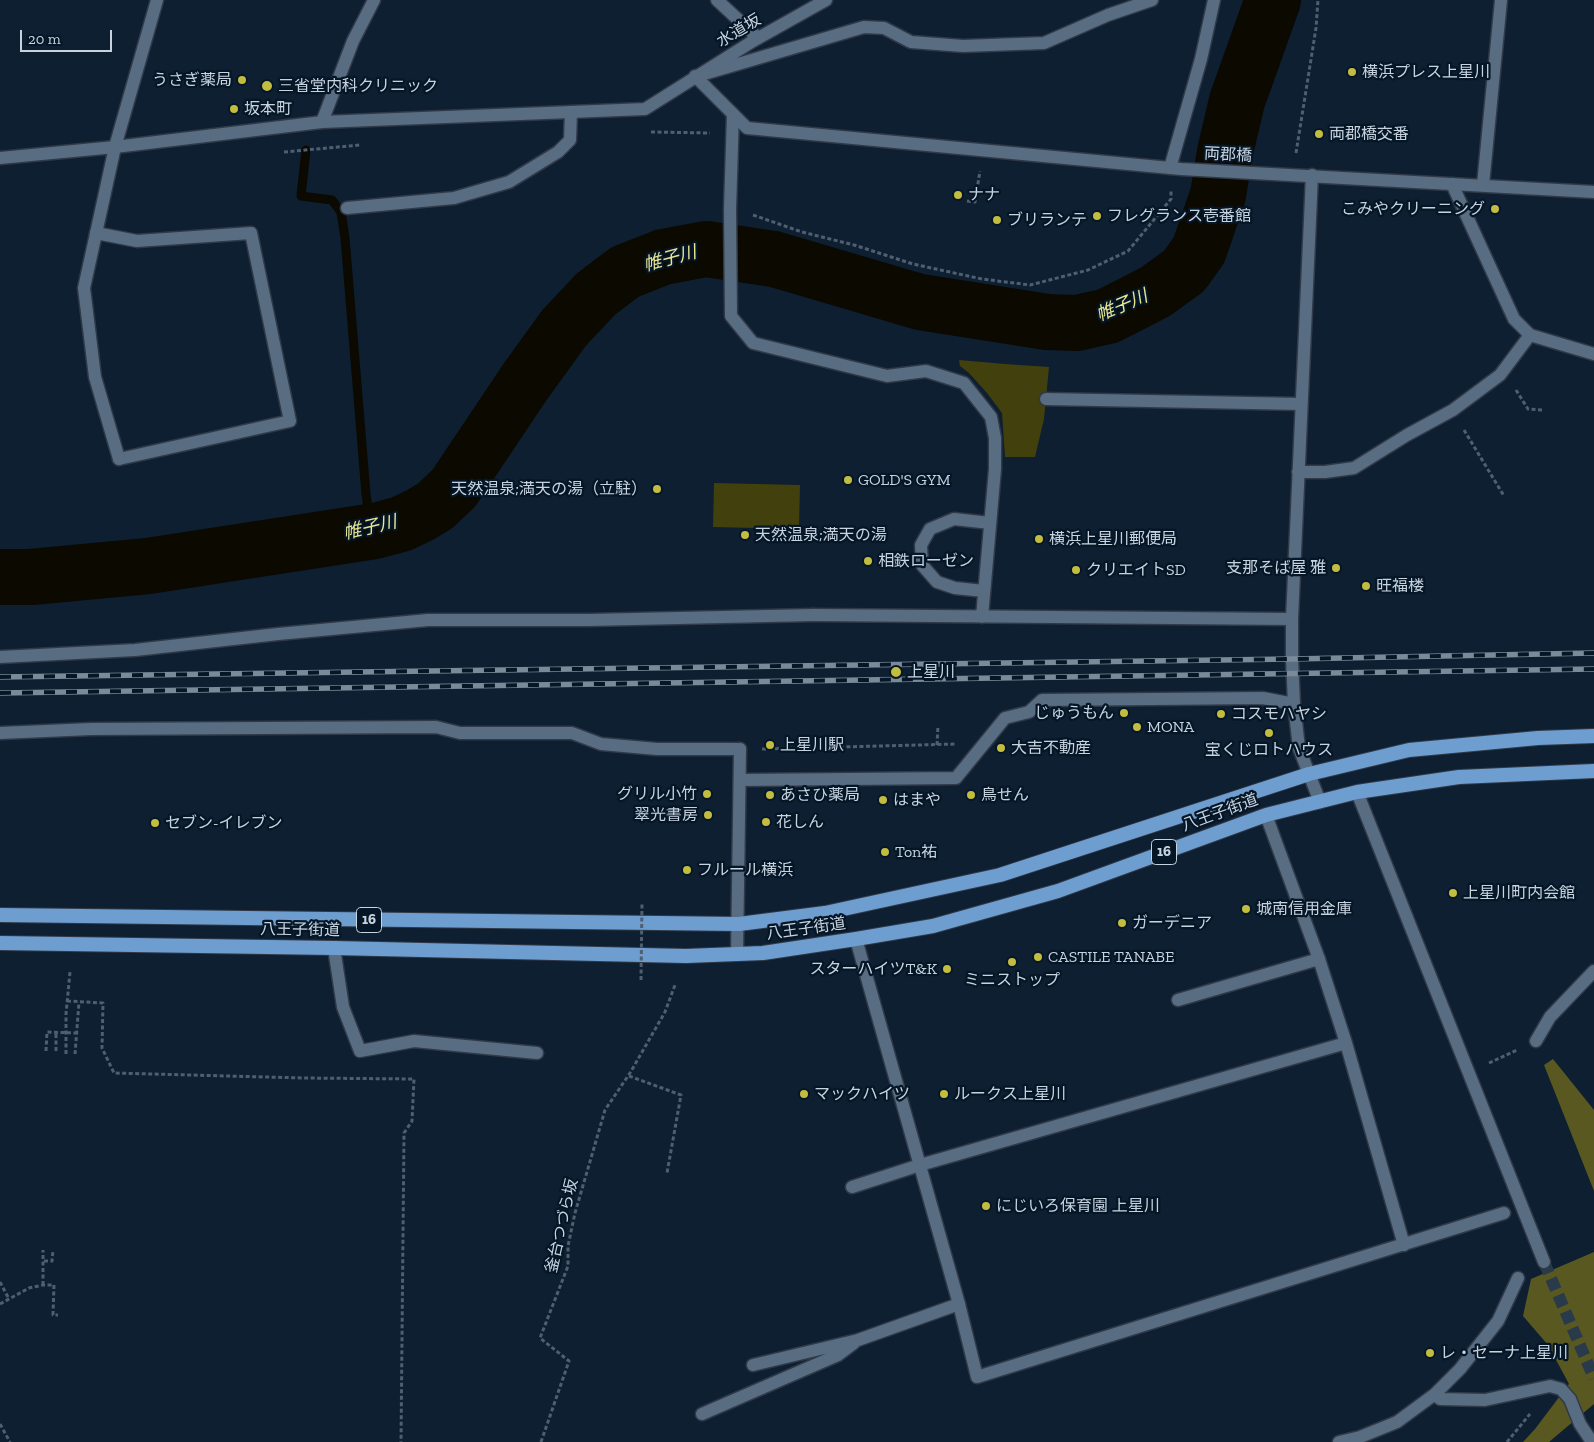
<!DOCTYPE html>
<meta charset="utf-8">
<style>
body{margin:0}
#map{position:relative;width:1594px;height:1442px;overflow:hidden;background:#0d1f31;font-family:"Zilla Slab",serif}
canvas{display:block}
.scale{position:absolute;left:20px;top:30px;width:92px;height:22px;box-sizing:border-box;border:2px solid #c7d3df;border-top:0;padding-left:6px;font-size:15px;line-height:18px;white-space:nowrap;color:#c7d3df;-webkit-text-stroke:4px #051627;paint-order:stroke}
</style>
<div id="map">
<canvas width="1594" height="1442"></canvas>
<div class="scale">20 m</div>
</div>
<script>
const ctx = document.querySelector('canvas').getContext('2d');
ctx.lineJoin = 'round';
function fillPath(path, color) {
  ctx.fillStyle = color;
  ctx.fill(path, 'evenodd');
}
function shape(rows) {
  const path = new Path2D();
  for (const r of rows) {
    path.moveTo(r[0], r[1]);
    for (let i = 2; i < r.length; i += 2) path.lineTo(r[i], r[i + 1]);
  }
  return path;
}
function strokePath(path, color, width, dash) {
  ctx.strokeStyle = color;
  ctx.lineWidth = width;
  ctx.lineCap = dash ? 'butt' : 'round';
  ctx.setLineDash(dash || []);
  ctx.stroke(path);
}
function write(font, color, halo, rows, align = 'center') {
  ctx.font = font + ' "Zilla Slab","Noto Sans JP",serif';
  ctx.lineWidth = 4.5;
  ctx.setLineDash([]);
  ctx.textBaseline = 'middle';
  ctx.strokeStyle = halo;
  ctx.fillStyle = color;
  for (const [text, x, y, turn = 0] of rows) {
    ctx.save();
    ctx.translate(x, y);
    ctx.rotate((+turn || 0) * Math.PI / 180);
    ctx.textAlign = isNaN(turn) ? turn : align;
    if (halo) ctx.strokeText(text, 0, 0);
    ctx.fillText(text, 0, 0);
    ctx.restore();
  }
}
fillPath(shape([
 [959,360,1005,364,1049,367,1044,419,1035,457,1005,457,1002,413,987,393,969,373,960,366],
 [714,483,800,485,799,529,713,527]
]), '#42400c');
fillPath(shape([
 [1553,1059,1594,1110,1594,1191,1544,1065],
 [1594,1252,1594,1404,1549,1442,1523,1442,1535,1429,1569,1384,1548,1345,1523,1316,1531,1279]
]), '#5a5821');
strokePath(shape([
 [306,150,301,196,332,200,341,212,345,238,366,494,371,531]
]), '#0b0900', 9);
strokePath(shape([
 [0,577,31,577,148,566,375,531,401,524,420,515,435,506,454,488,525,382,564,328,596,294,625,272,663,257,706,249,774,259,920,302,1047,322,1077,323,1108,316,1155,292,1184,271,1199,250,1218,195,1225,152,1237,101,1273,0]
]), '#0b0900', 56);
strokePath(shape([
 [1544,1262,1594,1378]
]), '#293a4b', 12, [12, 6]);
const service = shape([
 [717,0,758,38],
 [1170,168,1201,59,1214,0],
 [1452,184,1514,319,1530,335],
 [96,233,137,241,251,233,290,421,119,459],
 [1046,399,1301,404],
 [0,657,135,650,278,634,428,620,589,620,813,615],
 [0,733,91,729,436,727,460,733,572,733,601,744,657,749,740,749],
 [1178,1000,1319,959],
 [1536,1041,1550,1017,1594,971],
 [753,1365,858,1340,959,1304],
 [1435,1394,1440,1399,1485,1400,1550,1386,1561,1389,1570,1399,1580,1424,1592,1442],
 [702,1414,838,1355,854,1343],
 [1339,1442,1360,1437,1397,1422,1435,1394,1460,1369,1498,1321,1518,1278]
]);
const minor = shape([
 [704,74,864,27,884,28,911,42,963,46,1044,43,1108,15,1152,0],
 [733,114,730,209,731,316,753,343,887,376,926,371,964,383,991,417,995,438,995,469,982,617],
 [322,122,353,41,374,0],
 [1312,175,1292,619,1292,659,1294,704,1299,748,1320,802],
 [1483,185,1501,0],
 [347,208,454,198,509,182,558,152,570,140,571,112],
 [119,459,95,377,84,288,115,147,157,0],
 [1298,472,1325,472,1354,468,1407,435,1453,410,1500,375,1530,335,1594,354],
 [984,591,955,588,937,582,922,565,921,545,930,529,954,519,990,523],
 [813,615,1292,619],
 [740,780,956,778,1005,718,1029,712,1042,700,1263,698,1294,704],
 [1357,792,1544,1262],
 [1266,815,1319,959,1346,1043,1404,1245],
 [856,939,959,1304,977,1377,1504,1213],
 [334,948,343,1007,360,1051,414,1041,537,1053],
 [737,954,740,749],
 [852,1187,920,1165,1346,1043]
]);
const tertiary = shape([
 [695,76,747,128,1181,169,1594,192],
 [0,158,115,147,322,122,645,109,753,41,826,0]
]);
const trunk = shape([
 [0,915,739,924,825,913,1000,875,1309,774,1409,750,1538,738,1594,736],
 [0,943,334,948,686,956,763,953,856,939,933,926,1058,891,1266,815,1357,792,1459,777,1594,771]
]);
strokePath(service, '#303948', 15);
strokePath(minor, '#303948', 15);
strokePath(tertiary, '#303948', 15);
strokePath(trunk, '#303948', 16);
strokePath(shape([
 [651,132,710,133],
 [284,152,360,145],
 [1296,153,1316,28,1318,0],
 [967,201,975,202,980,171],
 [753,215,802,232,854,245,913,264,982,279,1030,285,1088,270,1128,251,1171,199,1171,191],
 [1516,390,1528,409,1543,410],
 [1464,430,1504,496],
 [937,745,938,726],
 [762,749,956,744],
 [67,1001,103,1003,102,1048,114,1073,303,1078,414,1079,412,1121,404,1133,401,1442],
 [46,1051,47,1032,76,1033],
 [56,1051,56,1032],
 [66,1054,66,1014,70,972],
 [75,1054,79,1002],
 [1489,1063,1517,1050],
 [629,1076,681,1095,667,1173],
 [44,1261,52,1261,53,1250],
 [0,1282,9,1299],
 [43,1285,43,1250],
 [0,1304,29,1288,43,1285,54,1285,53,1315,58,1315],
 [0,1424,10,1442],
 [541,1442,569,1361,540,1338,568,1266,568,1246,575,1213,605,1110,630,1073,665,1012,675,985],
 [1507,1442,1530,1414]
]), '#4f5f6f', 3, [4, 2.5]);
strokePath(service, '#586c82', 12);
strokePath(minor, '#586c82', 12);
strokePath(tertiary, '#586c82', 12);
strokePath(trunk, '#6e9ed0', 14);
const rail = shape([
 [0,677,1292,659,1594,653],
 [0,693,1594,669]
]);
strokePath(rail, '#7b8a98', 5.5);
strokePath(rail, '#051627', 4, [11]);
strokePath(shape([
 [641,980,642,903]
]), '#4f5f6f', 3, [4, 2.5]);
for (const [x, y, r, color] of [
 [1352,72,5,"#c2bd3f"],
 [242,80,5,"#c2bd3f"],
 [267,86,6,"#c2bd3f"],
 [234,109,5,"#c2bd3f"],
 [1319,134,5,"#c2bd3f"],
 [958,195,5,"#c2bd3f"],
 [1495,209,5,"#c2bd3f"],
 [1097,216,5,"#c2bd3f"],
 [997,220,5,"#c2bd3f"],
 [848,480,5,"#c2bd3f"],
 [657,489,5,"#c2bd3f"],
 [745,535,5,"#c2bd3f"],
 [1039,539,5,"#c2bd3f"],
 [868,561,5,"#c2bd3f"],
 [1336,568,5,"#c2bd3f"],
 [1076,570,5,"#c2bd3f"],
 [1366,586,5,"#c2bd3f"],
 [896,672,6,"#c2bd3f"],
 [1124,713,5,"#c2bd3f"],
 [1221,714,5,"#c2bd3f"],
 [1137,727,5,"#c2bd3f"],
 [1269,733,5,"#c2bd3f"],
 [770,745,5,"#c2bd3f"],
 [1001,748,5,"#c2bd3f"],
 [707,794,5,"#c2bd3f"],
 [770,795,5,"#c2bd3f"],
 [971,795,5,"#c2bd3f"],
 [883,800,5,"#c2bd3f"],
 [708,815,5,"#c2bd3f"],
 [766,822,5,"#c2bd3f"],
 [155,823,5,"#c2bd3f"],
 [885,852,5,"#c2bd3f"],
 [687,870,5,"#c2bd3f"],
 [1453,893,5,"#c2bd3f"],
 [1246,909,5,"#c2bd3f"],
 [1122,923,5,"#c2bd3f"],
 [1038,957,5,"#c2bd3f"],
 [1012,962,5,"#c2bd3f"],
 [947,969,5,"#c2bd3f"],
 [804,1094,5,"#c2bd3f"],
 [944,1094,5,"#c2bd3f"],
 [986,1206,5,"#c2bd3f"],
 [1430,1353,5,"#c2bd3f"]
]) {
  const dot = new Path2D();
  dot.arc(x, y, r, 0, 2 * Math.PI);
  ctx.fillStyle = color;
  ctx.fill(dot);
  strokePath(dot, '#051627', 2);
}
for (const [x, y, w] of [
 [1164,852,25],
 [369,920,25]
]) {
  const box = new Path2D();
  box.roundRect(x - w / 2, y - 12.5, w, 25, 4);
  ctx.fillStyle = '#051627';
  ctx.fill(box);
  strokePath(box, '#c7d3df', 1);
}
write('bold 15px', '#c7d3df', null, [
 ["16",1164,852],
 ["16",369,920]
]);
write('16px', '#c7d3df', '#051627', [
 ["水道坂",739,31,-31],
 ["両郡橋",1228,155,3],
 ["八王子街道",1220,813,-20],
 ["八王子街道",806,929,-8],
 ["八王子街道",300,930,1],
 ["釜台つづら坂",562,1226,-77]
]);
write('16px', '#c7d3df', '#051627', [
 ["横浜プレス上星川",1362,72],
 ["うさぎ薬局",232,80,"right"],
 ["三省堂内科クリニック",278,86],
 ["坂本町",244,109],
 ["両郡橋交番",1329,134],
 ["ナナ",968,195],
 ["こみやクリーニング",1485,209,"right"],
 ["フレグランス壱番館",1107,216],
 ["ブリランテ",1007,220],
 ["GOLD'S GYM",858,480],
 ["天然温泉;満天の湯（立駐）",647,489,"right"],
 ["天然温泉;満天の湯",755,535],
 ["横浜上星川郵便局",1049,539],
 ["相鉄ローゼン",878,561],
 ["支那そば屋 雅",1326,568,"right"],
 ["クリエイトSD",1086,570],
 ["旺福楼",1376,586],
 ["上星川",907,672],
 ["じゅうもん",1114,713,"right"],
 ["コスモハヤシ",1231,714],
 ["MONA",1147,727],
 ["上星川駅",780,745],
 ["大吉不動産",1011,748],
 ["宝くじロトハウス",1269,750,"center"],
 ["グリル小竹",697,794,"right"],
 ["あさひ薬局",780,795],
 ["鳥せん",981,795],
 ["はまや",893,800],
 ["翠光書房",698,815,"right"],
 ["花しん",776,822],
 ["セブン-イレブン",165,823],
 ["Ton祐",895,852],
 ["フルール横浜",697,870],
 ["上星川町内会館",1463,893],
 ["城南信用金庫",1256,909],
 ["ガーデニア",1132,923],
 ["CASTILE TANABE",1048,957],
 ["スターハイツT&K",937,969,"right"],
 ["ミニストップ",1012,980,"center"],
 ["マックハイツ",814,1094],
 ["ルークス上星川",954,1094],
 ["にじいろ保育園 上星川",996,1206],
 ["レ・セーナ上星川",1440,1353]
], 'left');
write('italic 18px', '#e8e692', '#051627', [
 ["帷子川",670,259,-15],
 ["帷子川",1122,306,-23],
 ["帷子川",370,528,-13]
]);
</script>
